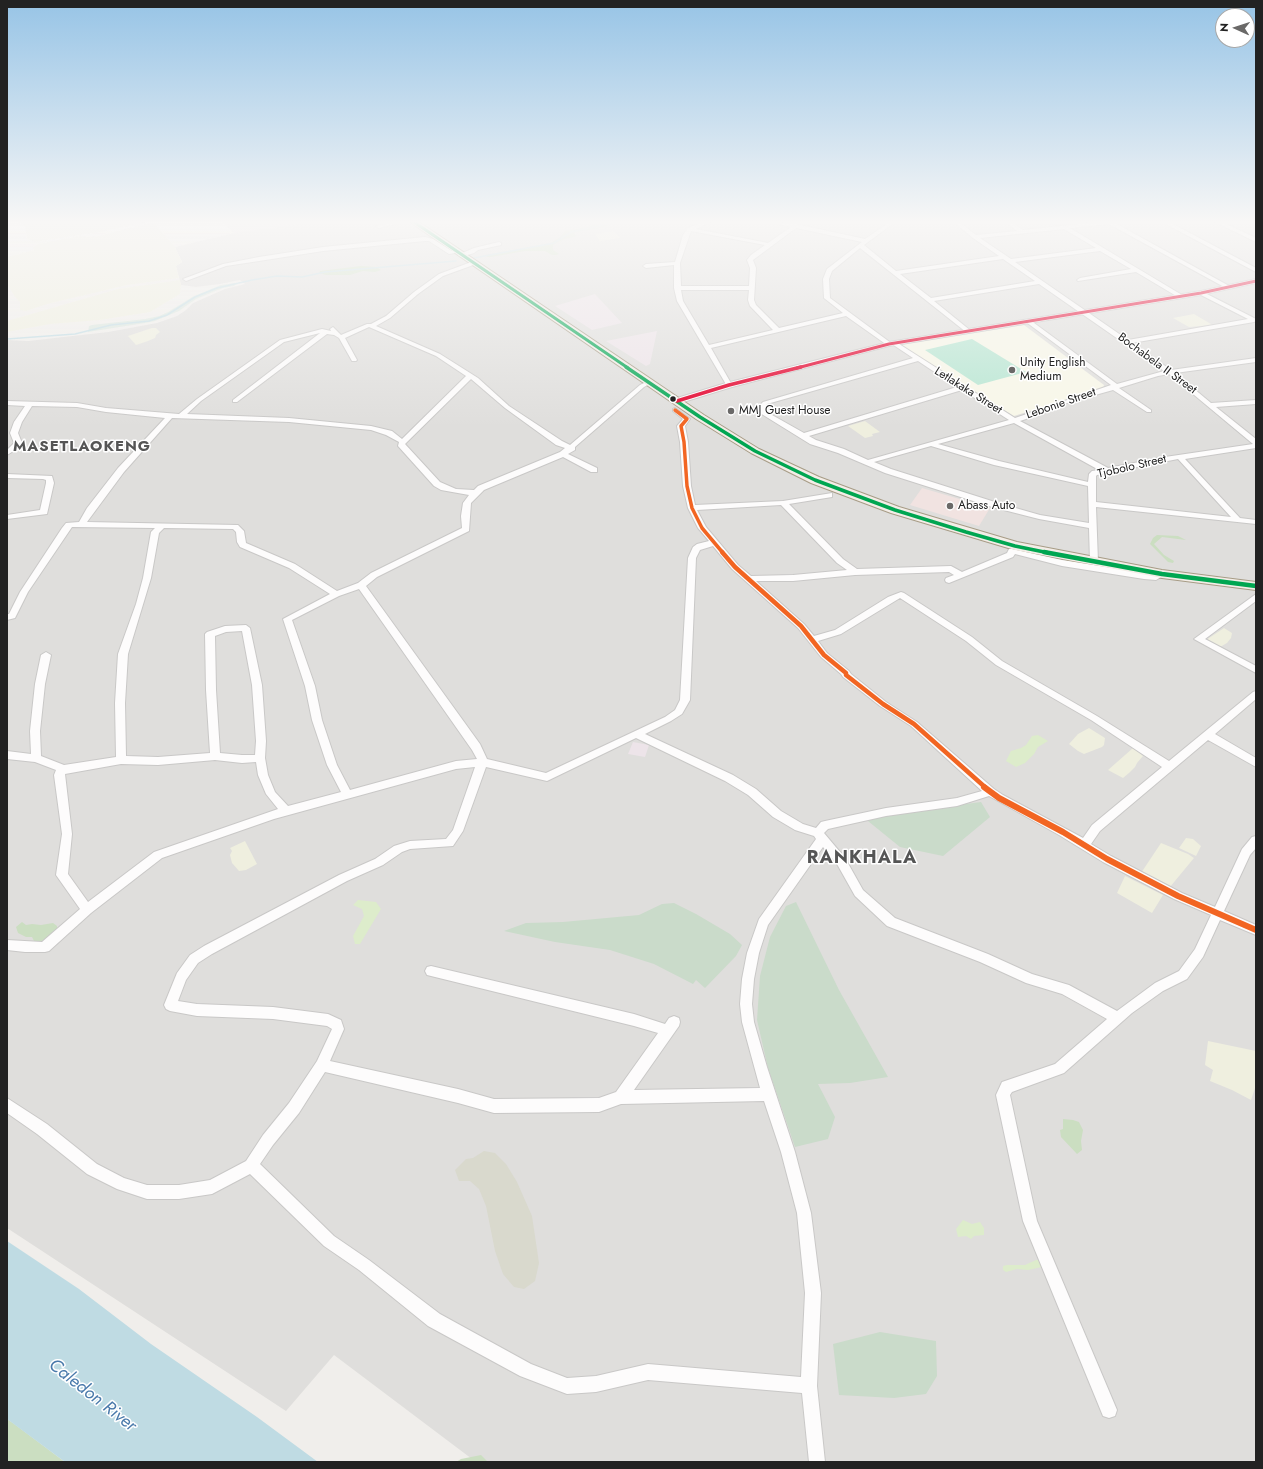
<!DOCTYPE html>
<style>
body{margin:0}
#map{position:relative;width:1263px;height:1469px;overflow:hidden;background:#f0eeeb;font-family:Jost,sans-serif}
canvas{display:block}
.frame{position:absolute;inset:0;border:8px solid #222;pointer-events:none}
.north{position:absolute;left:1215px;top:8px;width:40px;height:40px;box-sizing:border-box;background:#fff;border:1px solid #a7a7a7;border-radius:50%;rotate:273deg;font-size:11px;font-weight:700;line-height:16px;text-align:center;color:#222}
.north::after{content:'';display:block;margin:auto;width:14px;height:18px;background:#6a6968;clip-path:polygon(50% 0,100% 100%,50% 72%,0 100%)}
</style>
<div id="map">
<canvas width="1263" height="1469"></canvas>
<div class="frame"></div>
<div class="north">N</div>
</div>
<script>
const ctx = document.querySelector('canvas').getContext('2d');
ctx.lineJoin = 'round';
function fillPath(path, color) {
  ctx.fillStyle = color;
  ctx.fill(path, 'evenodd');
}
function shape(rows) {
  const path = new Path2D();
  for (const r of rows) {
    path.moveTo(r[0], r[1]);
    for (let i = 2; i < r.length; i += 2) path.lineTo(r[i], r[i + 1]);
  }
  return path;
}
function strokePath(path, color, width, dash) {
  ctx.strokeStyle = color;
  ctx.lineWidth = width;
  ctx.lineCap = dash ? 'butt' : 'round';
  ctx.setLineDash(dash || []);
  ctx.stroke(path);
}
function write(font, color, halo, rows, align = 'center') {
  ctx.font = font + ' Jost,sans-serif';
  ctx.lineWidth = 3;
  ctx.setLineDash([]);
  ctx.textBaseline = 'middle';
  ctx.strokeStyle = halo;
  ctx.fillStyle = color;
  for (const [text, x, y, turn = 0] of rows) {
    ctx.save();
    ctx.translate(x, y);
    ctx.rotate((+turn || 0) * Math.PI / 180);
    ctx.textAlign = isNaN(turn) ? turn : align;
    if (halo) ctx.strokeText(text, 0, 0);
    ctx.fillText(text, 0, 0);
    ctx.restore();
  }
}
fillPath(shape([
 [223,222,1256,222,1256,1462,476,1462,334,1355,286,1411,7,1228,7,340,28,341,108,332,157,323,177,316,186,310,193,303,225,289,245,284,240,280,220,284,196,287,181,285,176,266,182,262,175,247,234,233]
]), '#dfdedc');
fillPath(shape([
 [922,488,990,508,979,526,910,505]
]), '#f1e3e1');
fillPath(shape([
 [223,222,317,222,234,233],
 [595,294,622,323,592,330,555,306],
 [657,331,650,364,646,366,606,341],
 [633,742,649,745,645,757,628,754]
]), '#ede4e9');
fillPath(shape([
 [1024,325,1104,385,1103,388,1014,416,900,345]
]), '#f8f7e8');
fillPath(shape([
 [484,1151,495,1153,506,1164,517,1182,532,1216,539,1263,535,1281,524,1289,514,1287,503,1274,495,1251,486,1206,479,1189,470,1181,459,1181,455,1170,466,1159,473,1158]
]), '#d9d9cd');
fillPath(shape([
 [19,222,146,222,100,232,35,242,27,239,25,226],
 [150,223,154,223,175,247,182,262,176,266,179,278,127,285,47,304,26,311,20,310,20,302,15,297,7,284,7,257,34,250,33,247,38,244,78,236,94,237],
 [614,231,620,238,600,241,595,234],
 [180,280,181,285,180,294,150,312,100,320,50,324,7,332,7,321,118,289],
 [1194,314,1211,324,1212,325,1189,327,1173,318],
 [152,328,156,328,160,332,156,335,155,338,148,341,136,345,128,336],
 [865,421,880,432,872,434,873,436,865,438,848,426],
 [1224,628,1232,633,1231,638,1227,643,1220,647,1206,640],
 [1089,728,1105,738,1104,745,1102,747,1084,754,1078,751,1069,744,1078,734],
 [1133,748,1143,756,1137,763,1135,767,1129,773,1123,778,1108,770],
 [1186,838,1193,839,1201,846,1196,856,1179,848],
 [245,841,257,864,246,870,239,871,232,863,230,855,232,851,230,848],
 [1161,843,1188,854,1194,858,1170,887,1141,873],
 [1125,876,1163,895,1152,913,1117,893],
 [1208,1041,1256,1051,1256,1085,1251,1100,1232,1090,1210,1081,1213,1070,1205,1065]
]), '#efefdf');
fillPath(shape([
 [1038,735,1048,741,1038,747,1034,754,1025,763,1016,767,1006,761,1011,751,1021,748,1026,745,1032,736],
 [358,900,376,902,381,909,360,944,355,944,353,936,364,916,362,909,353,905],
 [963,1220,972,1224,980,1222,984,1228,984,1235,974,1236,971,1239,966,1236,958,1237,956,1229],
 [1036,1260,1040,1260,1042,1263,1042,1267,1028,1270,1017,1269,1006,1272,1003,1270,1003,1266,1007,1265,1025,1265]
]), '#ddeccb');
fillPath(shape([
 [602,222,611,223,605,227,576,232,574,233,576,236,574,237,564,239,553,245,553,250,559,254,556,255,552,255,545,251,525,251,491,257,487,257,486,255,551,243,560,237,565,231,584,228],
 [361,266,376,267,381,270,375,272,363,271,350,275,326,275,319,273,320,271],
 [1157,535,1178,536,1186,540,1162,537,1154,544,1164,555,1174,561,1173,563,1168,562,1150,544,1153,538],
 [22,922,26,925,32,924,41,925,53,923,57,926,57,931,42,941,37,942,34,941,32,937,26,937,18,933,16,927],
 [1063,1119,1073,1120,1079,1122,1083,1130,1081,1141,1082,1150,1077,1154,1061,1137,1060,1130,1063,1129],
 [7,1419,13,1423,65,1462,7,1462],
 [481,1455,488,1462,456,1462,461,1459]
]), '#cbdec1');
fillPath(shape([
 [235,283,236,284,234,286,223,288,196,299,179,311,155,321,145,323,88,332,89,326,92,325,145,319,159,316,168,312,194,296,221,285]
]), '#d9e6de');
fillPath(shape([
 [981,802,990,817,943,856,900,847,868,821,882,815],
 [796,902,839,990,888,1077,850,1083,818,1084,835,1117,828,1139,795,1147,768,1068,757,1020,760,976,770,937,786,906],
 [674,903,696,914,730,934,742,945,736,956,705,988,696,980,693,984,654,964,610,950,555,942,504,931,526,923,563,922,639,915,662,904],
 [880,1332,936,1341,937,1376,926,1394,894,1398,839,1395,833,1344]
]), '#cadbca');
fillPath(shape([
 [972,339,1026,372,978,385,925,350]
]), '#b7e6d2');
fillPath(shape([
 [7,1241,79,1289,151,1344,257,1417,318,1462,65,1462,7,1419]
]), '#bfdbe3');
strokePath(shape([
 [474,258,554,243,571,232,617,222],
 [7,339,75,334,111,325,149,321,167,315,195,297,217,288,252,280,277,276,302,277,325,272,456,261]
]), '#bfdbe3', 1.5);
const minor = shape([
 [394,222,404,222,379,228,376,226,394,222],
 [703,222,710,222,696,229,768,243,791,227,771,222,796,224,865,239,890,222,895,222,864,245,896,271,999,256,973,238,954,222,959,222,976,235,1017,231,1006,222,1011,222,1023,230,1099,222,1113,222,1231,287,1226,288,1109,224,1070,228,1182,295,1182,297,1178,297,1136,272,1078,281,1077,280,1080,278,1131,269,1100,251,1015,262,1128,340,1248,319,1199,294,1198,293,1201,291,1256,319,1256,321,1254,322,1132,343,1171,370,1256,358,1256,362,1175,373,1211,403,1256,400,1256,404,1216,407,1256,439,1256,448,1185,459,1240,518,1256,520,1256,524,1096,507,1098,562,1094,565,1090,562,1089,528,1039,519,992,507,885,473,838,453,810,444,760,413,759,406,763,402,913,358,892,344,887,345,846,316,711,348,732,385,727,386,677,301,674,288,674,265,646,268,643,266,646,264,675,262,683,235,688,228,703,222],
 [796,228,862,242,827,269,823,279,824,298,843,313,779,328,756,305,754,300,756,268,753,260,796,228],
 [1064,229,1096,248,1011,259,980,238,1064,229],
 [691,231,765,245,751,255,747,260,750,268,749,286,681,286,680,263,691,231],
 [860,248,966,332,971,331,934,301,1039,284,1164,371,1117,384,1030,320,1026,320,1026,322,1111,385,1015,418,896,342,891,343,830,298,829,279,832,271,860,248],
 [1003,259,1035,281,931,298,900,274,1003,259],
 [681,290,749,290,748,300,750,306,773,330,709,345,683,301,681,290],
 [918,361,957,387,804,433,765,411,765,407,767,404,918,361],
 [1169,374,1253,444,1165,457,1108,468,1020,421,1038,415,1067,403,1113,390,1147,412,1151,412,1151,410,1119,388,1158,376,1169,374],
 [962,390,1009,420,868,460,844,449,816,440,809,436,962,390],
 [1014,423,1099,470,1092,471,1089,474,1088,482,999,461,938,444,1014,423],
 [931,446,994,465,1088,486,1089,523,1040,515,998,503,891,469,874,462,931,446],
 [1178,459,1231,517,1096,502,1096,476,1097,475,1178,459],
 [1162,222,1169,222,1256,268,1256,272,1162,222],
 [1215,222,1222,222,1256,238,1256,242,1215,222],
 [425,237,433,239,452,251,458,250,461,252,449,254,429,241,425,241,323,251,259,261,226,266,186,281,183,279,223,264,259,257,323,247,425,237],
 [499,242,501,243,501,245,478,250,474,253,461,257,458,255,474,248,499,242],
 [474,261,477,263,476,264,443,276,418,294,390,318,376,326,440,354,478,378,509,406,562,441,570,445,640,385,650,380,653,382,644,387,575,447,575,450,568,454,597,468,597,472,591,472,563,457,484,490,471,503,469,531,377,577,366,586,480,744,487,759,546,773,665,717,675,710,680,700,688,558,693,547,697,544,709,541,698,528,688,508,683,486,680,442,677,426,683,419,673,411,673,409,675,408,690,419,685,426,688,442,691,486,695,505,783,501,832,493,832,497,789,504,843,559,857,569,951,566,962,572,1007,553,1009,549,1012,549,1062,560,1144,573,1155,574,1162,571,1166,574,1156,580,1144,579,1062,566,1015,554,1013,557,949,583,946,582,945,580,946,578,954,575,949,572,855,575,793,581,756,581,804,624,814,636,835,630,888,597,901,592,904,593,972,637,1002,661,1097,716,1169,761,1253,692,1256,691,1256,699,1215,734,1256,758,1256,767,1208,740,1100,831,1091,844,1111,856,1182,893,1215,907,1242,849,1252,837,1256,836,1256,848,1250,855,1224,911,1256,925,1256,935,1220,920,1203,957,1187,979,1163,991,1132,1013,1064,1073,1012,1092,1010,1095,1037,1221,1117,1410,1115,1416,1109,1418,1103,1416,1023,1221,996,1095,1002,1082,1055,1064,1107,1019,1062,994,1026,983,980,962,887,926,855,896,837,864,823,847,768,925,759,953,754,979,752,1004,754,1022,767,1067,795,1152,811,1213,821,1293,817,1386,825,1462,809,1462,802,1393,648,1380,596,1392,567,1394,520,1376,428,1326,359,1270,324,1246,250,1174,212,1194,179,1199,147,1199,117,1189,87,1174,37,1134,7,1113,7,1098,47,1124,97,1164,124,1178,147,1185,179,1185,210,1180,246,1161,263,1135,289,1103,317,1061,332,1029,327,1026,273,1019,197,1016,170,1011,166,1009,164,1005,177,973,190,955,204,946,339,875,375,859,394,846,410,841,446,839,453,830,475,767,456,769,274,819,162,858,91,913,49,951,45,952,25,952,7,950,7,940,42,942,80,909,56,875,62,834,54,775,56,770,35,762,7,759,7,751,31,754,30,731,35,684,41,655,46,652,51,655,45,684,40,731,41,756,64,765,116,757,115,703,118,654,136,604,143,578,151,532,155,528,72,527,28,592,15,618,7,620,7,614,9,614,20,592,62,528,66,523,79,522,87,508,118,468,165,418,106,412,77,407,32,406,22,422,18,433,22,443,20,447,7,455,7,450,14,443,10,433,14,422,25,406,7,405,7,401,77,403,106,408,179,414,197,399,280,340,322,329,331,331,330,329,333,327,341,335,367,324,371,324,386,316,414,292,439,274,474,261],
 [369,327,436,356,466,376,402,439,392,431,371,426,289,418,187,414,201,401,284,342,320,333,233,400,233,402,237,402,327,334,334,335,339,338,352,361,356,361,357,360,345,338,369,327],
 [471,379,505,408,556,445,565,448,560,452,478,486,474,490,456,489,440,482,405,444,471,379],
 [172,418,289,422,371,430,386,435,399,442,398,446,434,486,441,490,469,495,463,503,461,516,462,528,371,573,358,583,337,591,295,564,246,543,244,531,238,525,87,522,124,472,172,418],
 [781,505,837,563,847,570,793,575,751,576,738,565,706,527,697,510,781,505],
 [164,528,233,529,236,532,237,542,240,547,289,568,330,594,283,619,305,686,312,720,327,765,341,792,288,806,275,792,268,775,265,758,266,741,262,685,250,628,246,625,225,626,207,632,205,634,206,690,210,753,158,757,126,756,125,703,128,654,151,578,159,533,164,528],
 [713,546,732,569,798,628,821,657,841,674,843,677,880,706,911,726,982,791,957,798,886,808,825,821,821,822,816,828,803,824,781,811,756,789,733,775,645,734,671,721,682,714,690,700,696,558,700,550,713,546],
 [359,589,472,750,477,759,456,761,350,790,337,765,322,720,315,686,292,620,339,596,359,589],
 [900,598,966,641,996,665,1091,720,1162,767,1092,825,1083,838,1003,795,994,789,917,722,886,702,851,674,849,671,827,653,818,641,841,634,900,598],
 [242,631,252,685,256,741,255,755,242,755,220,753,216,690,215,636,226,632,242,631],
 [636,738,725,781,748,795,773,817,795,830,814,836,816,839,759,919,747,953,742,979,740,1004,742,1022,760,1088,634,1090,679,1026,680,1022,679,1018,674,1016,669,1018,665,1024,634,1014,431,966,427,967,425,971,427,975,431,976,634,1026,658,1033,616,1092,599,1098,494,1099,458,1089,330,1061,344,1029,341,1020,328,1014,273,1007,197,1004,178,1001,186,980,198,963,212,954,347,881,383,865,402,852,410,849,453,846,463,831,486,767,547,781,636,738],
 [215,760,242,763,256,762,258,775,266,794,278,809,154,852,88,902,68,874,72,834,65,774,121,764,158,765,215,760],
 [989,796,1059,835,1103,862,1174,899,1211,915,1195,949,1179,971,1155,983,1117,1011,1069,985,1032,974,988,954,895,918,863,890,845,858,824,833,828,829,886,816,957,806,989,796],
 [325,1072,458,1103,494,1113,599,1112,621,1104,764,1101,781,1152,797,1213,805,1293,801,1377,648,1364,596,1376,567,1378,531,1364,440,1314,369,1260,334,1236,260,1164,273,1145,299,1113,325,1072],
 [7,474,52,476,54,483,47,514,7,519,7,515,40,510,46,483,46,480,43,479,7,478,7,474],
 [1256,594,1256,601,1205,639,1256,666,1256,673,1194,639,1256,594]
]);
const tertiary = shape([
 [1256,279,1256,283,1201,295,889,346,732,387,680,403,677,403,673,401,674,399,726,383,889,342,1201,291,1256,279]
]);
const primary = shape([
 [410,222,419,222,704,415,759,449,819,477,899,507,1017,542,1162,570,1256,582,1256,590,1162,578,1015,550,891,513,811,483,751,453,696,419,410,222]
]);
strokePath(minor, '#c9c8c7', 2);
strokePath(tertiary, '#c9c8c7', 2);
strokePath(primary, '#a79c86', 2);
fillPath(minor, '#fdfcfc');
fillPath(tertiary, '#fdfcfc');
fillPath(primary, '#f3ede7');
strokePath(shape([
 [414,222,628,368]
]), '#00a651', 3);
strokePath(shape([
 [626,367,700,417,755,451,815,480,895,510,966,532,1015,546,1049,553]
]), '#00a651', 3.5);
strokePath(shape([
 [1044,552,1162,574,1256,586]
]), '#00a651', 4.5);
strokePath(shape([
 [797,368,889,344,1201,293,1256,281]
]), '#e4002b', 3);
strokePath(shape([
 [677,401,729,385,801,367]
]), '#e4002b', 3.5);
strokePath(shape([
 [675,410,687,419,681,426,684,442,687,486,692,508,702,528,723,553]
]), '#f26522', 3.5);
strokePath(shape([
 [722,552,735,567,801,626,824,655,846,673,846,675,883,704,914,724,986,788]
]), '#f26522', 4.5);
strokePath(shape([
 [984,787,999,798,1063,832,1107,859,1178,896,1256,930]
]), '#f26522', 6);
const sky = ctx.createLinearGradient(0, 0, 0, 427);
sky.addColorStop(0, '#97c4e6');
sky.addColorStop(0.52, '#f8f7f6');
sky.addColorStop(1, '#f8f7f600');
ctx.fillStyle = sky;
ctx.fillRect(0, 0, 1263, 427);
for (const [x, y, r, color] of [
 [1012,370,4,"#6a6968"],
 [673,399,3.5,"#222"],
 [731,411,4,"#6a6968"],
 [950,506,4,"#6a6968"]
]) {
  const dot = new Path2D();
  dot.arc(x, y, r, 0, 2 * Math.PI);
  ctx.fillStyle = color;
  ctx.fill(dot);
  strokePath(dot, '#fff', 1.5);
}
write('12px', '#222', '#fff', [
 ["Unity English",1020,363],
 ["Medium",1020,377],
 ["MMJ Guest House",739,411],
 ["Abass Auto",958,506]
], 'left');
write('12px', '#222', '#fff', [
 ["Bochabela II Street",1157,364,36],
 ["Letlakaka Street",968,391,32],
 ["Lebonie Street",1061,404,-19],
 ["Tjobolo Street",1132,467,-13]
]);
ctx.letterSpacing = '1px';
write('bold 15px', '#555', '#fff', [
 ["MASETLAOKENG",82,447]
]);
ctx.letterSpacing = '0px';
ctx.letterSpacing = '1px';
write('bold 18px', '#555', '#fff', [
 ["RANKHALA",862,859]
]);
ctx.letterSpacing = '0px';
write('italic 18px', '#4a7aab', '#fff', [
 ["Caledon River",92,1396,38]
]);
</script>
